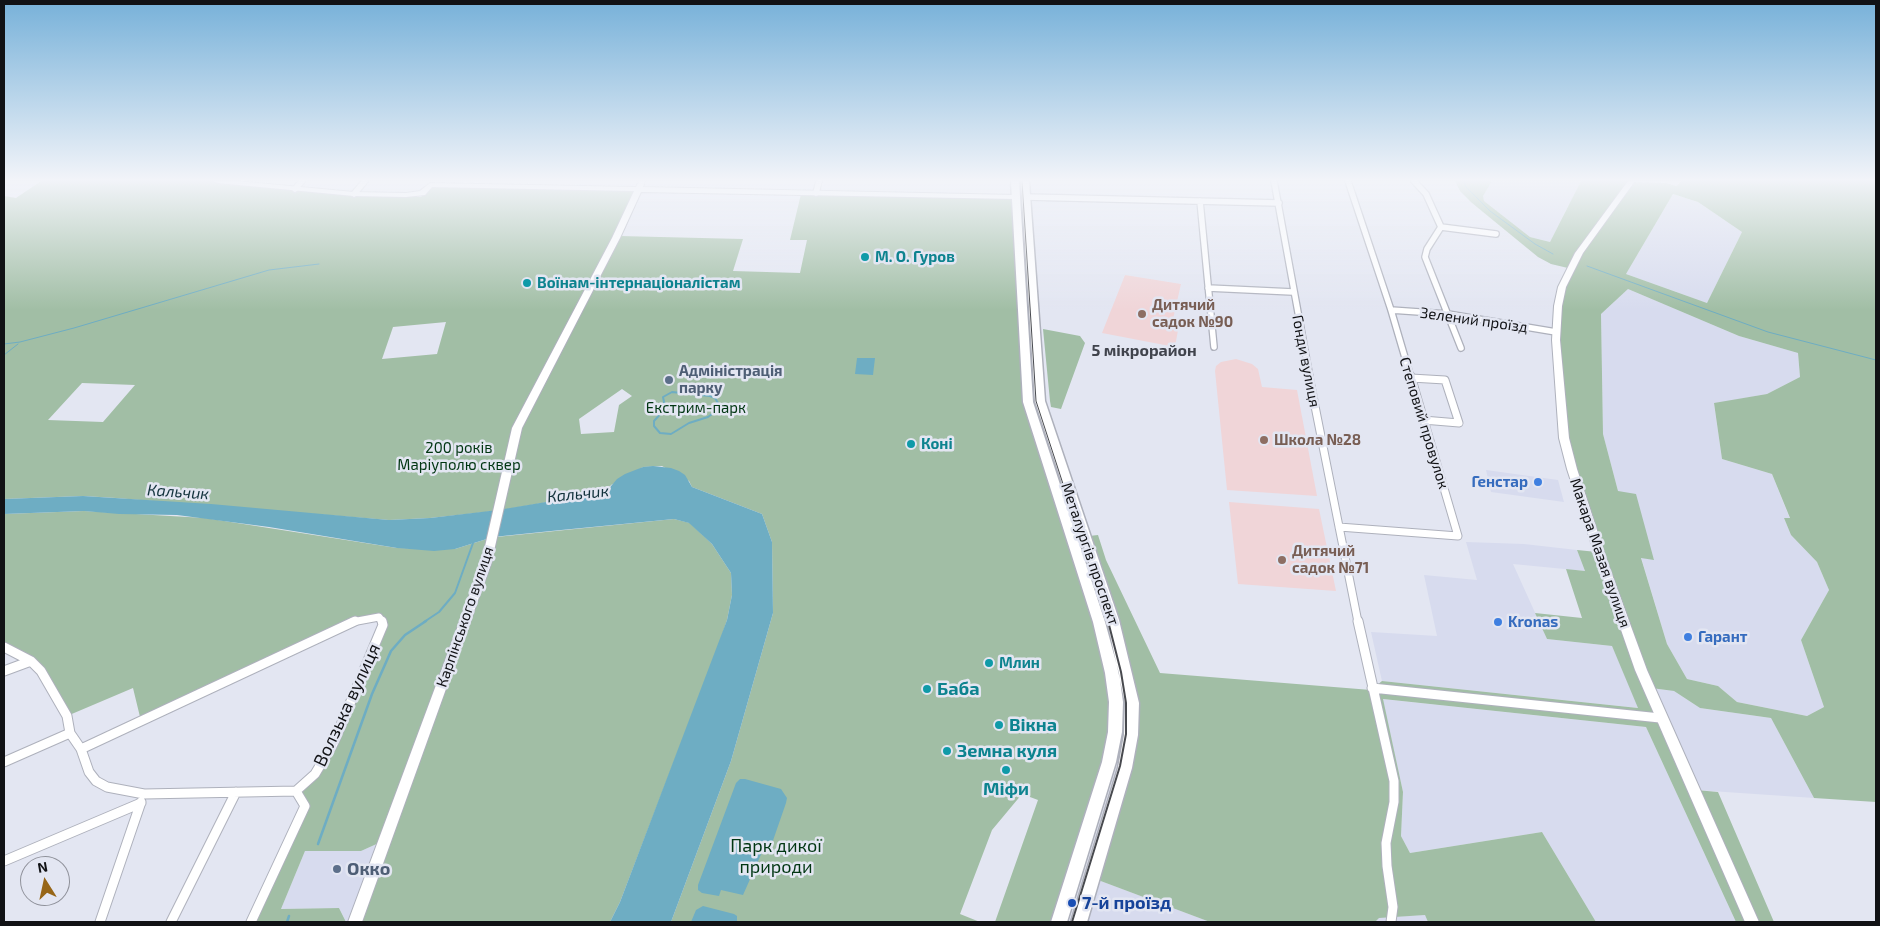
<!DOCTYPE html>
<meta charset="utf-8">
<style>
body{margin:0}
#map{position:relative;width:1880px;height:926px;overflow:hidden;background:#e3e6f2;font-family:"Exo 2",sans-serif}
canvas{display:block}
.frame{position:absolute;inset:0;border:5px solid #111215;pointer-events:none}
.north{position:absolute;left:20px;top:856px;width:50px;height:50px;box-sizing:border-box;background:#e3e6f2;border:1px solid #8f919a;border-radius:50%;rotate:350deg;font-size:14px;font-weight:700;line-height:20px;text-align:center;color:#111215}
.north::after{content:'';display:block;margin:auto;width:18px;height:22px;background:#976618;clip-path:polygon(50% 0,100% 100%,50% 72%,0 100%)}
</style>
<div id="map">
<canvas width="1880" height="926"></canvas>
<div class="frame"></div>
<div class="north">N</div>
</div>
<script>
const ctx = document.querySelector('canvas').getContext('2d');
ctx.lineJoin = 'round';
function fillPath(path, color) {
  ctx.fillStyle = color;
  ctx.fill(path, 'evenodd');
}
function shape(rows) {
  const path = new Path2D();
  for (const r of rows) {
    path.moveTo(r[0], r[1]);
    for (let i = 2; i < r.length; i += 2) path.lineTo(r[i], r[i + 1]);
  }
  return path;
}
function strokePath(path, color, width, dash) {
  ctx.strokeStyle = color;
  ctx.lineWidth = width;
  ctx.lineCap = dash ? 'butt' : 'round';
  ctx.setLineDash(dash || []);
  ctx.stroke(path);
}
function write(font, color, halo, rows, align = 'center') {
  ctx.font = font + ' "Exo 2",sans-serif';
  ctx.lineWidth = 5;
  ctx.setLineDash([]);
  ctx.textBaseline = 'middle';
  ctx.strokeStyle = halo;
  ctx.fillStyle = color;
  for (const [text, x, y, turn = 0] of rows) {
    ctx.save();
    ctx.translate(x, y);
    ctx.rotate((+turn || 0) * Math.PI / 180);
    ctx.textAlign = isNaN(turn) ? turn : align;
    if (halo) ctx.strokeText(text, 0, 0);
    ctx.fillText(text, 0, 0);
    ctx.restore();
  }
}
fillPath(shape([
 [1492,181,1581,181,1550,242,1530,237,1484,201,1482,196],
 [1673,194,1698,202,1742,232,1707,303,1626,274],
 [1628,289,1739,336,1798,353,1800,377,1767,394,1714,404,1722,459,1772,474,1790,519,1784,518,1791,535,1817,562,1829,590,1801,640,1824,707,1807,716,1737,702,1718,686,1687,679,1667,644,1641,557,1654,559,1618,491,1603,434,1601,314],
 [1486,470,1558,480,1564,502,1491,492],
 [1466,542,1524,544,1577,550,1585,571,1513,564,1547,639,1612,646,1639,708,1382,681,1371,632,1437,636,1424,575,1477,580],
 [1651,688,1674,691,1700,708,1771,718,1814,798,1696,790],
 [1382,699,1646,727,1736,922,1596,922,1542,832,1410,853,1401,836,1403,792],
 [381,842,352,922,346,922,339,908,281,909,305,851,361,851],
 [1098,880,1210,922,1085,922],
 [1425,915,1428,922,1296,922]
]), '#d7dbee');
fillPath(shape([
 [1125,275,1181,284,1171,328,1178,330,1175,347,1102,333],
 [1236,359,1252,364,1258,369,1262,387,1297,390,1317,496,1227,490,1215,371,1216,366,1221,362],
 [1229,502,1319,509,1336,591,1238,584]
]), '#f0d5d8');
fillPath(shape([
 [41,181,218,181,354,194,421,197,430,185,639,189,520,420,495,511,430,518,389,520,116,498,83,496,4,499,4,196,16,198],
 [446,322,437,354,382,359,393,327],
 [82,383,135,385,103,422,48,420],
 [1455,181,1492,181,1483,196,1484,201,1530,237,1550,242,1581,181,1629,181,1568,268,1551,264,1538,257,1472,203,1460,191],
 [1681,181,1876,181,1876,802,1814,798,1771,718,1700,708,1674,691,1651,688,1575,469,1564,417,1559,322,1564,288,1581,254,1633,182,1666,183,1677,186],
 [1673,194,1698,202,1742,232,1707,303,1626,274],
 [1628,289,1739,336,1798,353,1800,377,1767,394,1714,403,1722,459,1772,474,1790,518,1784,518,1791,535,1817,562,1829,590,1801,640,1824,707,1807,716,1737,702,1718,686,1687,679,1667,644,1641,558,1654,560,1636,494,1618,491,1603,434,1601,314],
 [801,194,1014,198,1026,412,1094,622,1106,674,1110,716,1104,761,1052,922,995,922,1038,800,1022,794,992,830,960,914,980,922,671,922,731,761,773,613,772,542,762,514,692,487,689,481,662,466,643,467,611,485,606,492,502,510,517,437,620,236,743,239,733,271,800,273,807,240,790,240],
 [622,389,632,396,619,405,614,432,581,434,579,419],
 [1043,329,1080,336,1085,343,1061,409,1051,407,1050,401],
 [84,511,205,518,397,548,455,549,490,538,487,554,381,842,361,851,305,851,281,909,339,908,346,922,251,922,305,806,296,791,325,760,382,620,369,617,141,721,133,688,67,716,41,671,4,647,4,514],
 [674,519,690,523,712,544,731,573,732,595,727,620,718,647,620,902,610,922,359,922,489,564,496,537],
 [1098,535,1106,560,1160,673,1371,690,1382,681,1638,708,1612,646,1547,639,1535,613,1582,618,1566,569,1585,571,1577,550,1597,552,1681,769,1750,922,1736,922,1646,727,1383,699,1403,792,1401,836,1410,853,1542,832,1596,922,1428,922,1425,915,1379,918,1375,922,1210,922,1098,880,1136,736,1089,536],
 [1696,790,1718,792,1774,922,1756,922]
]), '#a1bea5');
fillPath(shape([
 [857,358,875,358,873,375,855,374],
 [653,466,671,468,679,471,685,475,692,487,762,514,772,542,773,613,731,761,671,922,610,922,620,902,727,620,732,595,731,573,712,544,689,523,674,519,551,531,493,537,455,549,434,551,397,548,269,527,177,515,119,514,84,511,4,514,4,499,83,496,211,504,389,520,430,518,498,510,606,492,617,479,625,474,643,467],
 [740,779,745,779,781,789,787,798,786,803,769,852,763,850,743,895,721,890,719,896,702,893,698,890,698,885,736,783],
 [703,906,734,914,737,916,737,922,691,922,696,910]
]), '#6eadc3');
strokePath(shape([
 [1464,181,1466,187,1490,211,1535,244,1553,254],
 [1587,266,1768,332,1876,360],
 [4,344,20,342,74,328,269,270,319,264],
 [4,355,18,344]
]), '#6eadc3', 1);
strokePath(shape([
 [664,410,654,421,654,426,660,433,671,434,689,423,708,417,716,411,718,403,715,398,710,396,672,392,663,397,665,407],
 [424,622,439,612,455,593,473,543]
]), '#6eadc3', 2);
strokePath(shape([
 [318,844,372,694,391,651,405,635,426,621],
 [287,922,289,916]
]), '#6eadc3', 2.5);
const streetFar2 = shape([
 [1274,181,1310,378],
 [1348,181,1391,310,1411,378],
 [1414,181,1426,194,1441,227,1427,249,1425,257,1461,348],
 [295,189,302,181],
 [816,193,819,181],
 [354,194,365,181],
 [1026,197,1279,203],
 [1200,201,1214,347],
 [1441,227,1496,234],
 [1208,288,1293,292],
 [1391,310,1448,314,1556,332]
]);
const streetFar1 = shape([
 [1309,376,1358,622],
 [1411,378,1445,380,1459,423,1423,420],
 [1339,527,1458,536,1411,376],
 [352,622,379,617,382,622]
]);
const street = shape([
 [1358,621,1394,781,1394,802,1386,843,1387,866,1393,907,1391,922],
 [4,647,31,661,41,671,67,716,70,733,81,749,89,772,96,781,107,787,144,794,296,791],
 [4,671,31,661],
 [1372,688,1660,718],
 [81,749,355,621],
 [4,762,70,733],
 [296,791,315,774,333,744,383,625,382,621],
 [4,861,141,803],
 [100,922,141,802],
 [171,922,236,792],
 [251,922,305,806,296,791]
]);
const secondary = shape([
 [214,181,237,181,354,192,406,193,420,191,430,183,636,187,639,181,645,181,643,187,1016,195,1020,197,1016,199,641,192,620,238,522,428,491,564,362,922,348,922,481,564,512,428,612,238,634,191,432,187,425,195,406,197,354,196,218,183,214,181],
 [1628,181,1635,181,1583,253,1566,287,1562,306,1560,340,1569,438,1577,469,1607,561,1647,670,1759,922,1745,922,1635,670,1597,561,1567,469,1559,438,1552,340,1554,306,1558,287,1575,253,1628,181]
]);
const primary = shape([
 [1011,181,1019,181,1033,402,1105,622,1119,673,1123,702,1122,732,1116,762,1067,922,1051,922,1102,762,1108,732,1109,702,1105,673,1093,622,1023,402,1011,181],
 [1021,181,1029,181,1045,401,1119,620,1139,703,1138,735,1132,768,1087,922,1071,922,1118,768,1124,735,1125,703,1107,620,1035,401,1021,181]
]);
strokePath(streetFar2, '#aeb1bc', 8);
strokePath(streetFar1, '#aeb1bc', 9);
strokePath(street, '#aeb1bc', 11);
strokePath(secondary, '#aeb1bc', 2);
strokePath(primary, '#aeb1bc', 3);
strokePath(streetFar2, '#fff', 5.5);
strokePath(streetFar1, '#fff', 7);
strokePath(street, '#fff', 9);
fillPath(secondary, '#fff');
fillPath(primary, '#fff');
strokePath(shape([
 [1022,181,1036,401,1108,622]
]), '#484a4f', 1);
strokePath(shape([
 [1072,922,1120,766,1126,734,1126,703,1121,672,1108,621]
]), '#484a4f', 2);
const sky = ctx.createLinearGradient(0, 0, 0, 310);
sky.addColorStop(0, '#77b1d9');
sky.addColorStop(0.58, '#f2f4f9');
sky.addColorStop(1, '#f2f4f900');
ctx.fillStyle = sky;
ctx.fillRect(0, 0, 1880, 310);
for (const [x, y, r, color] of [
 [865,257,5,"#0f9aa8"],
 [527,283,5,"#0f9aa8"],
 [1142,314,5,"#8d6e63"],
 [669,380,5,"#5c6f8a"],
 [1264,440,5,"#8d6e63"],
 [911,444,5,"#0f9aa8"],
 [1538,482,5,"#3f7fe0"],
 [1282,560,5,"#8d6e63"],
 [1498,622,5,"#3f7fe0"],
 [1688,637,5,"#3f7fe0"],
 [989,663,5,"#0f9aa8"],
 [927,689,5,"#0f9aa8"],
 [999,725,5,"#0f9aa8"],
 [947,751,5,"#0f9aa8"],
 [1006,770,5,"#0f9aa8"],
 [337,869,5,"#5c6f8a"],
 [1072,903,5,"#1a4fb4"]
]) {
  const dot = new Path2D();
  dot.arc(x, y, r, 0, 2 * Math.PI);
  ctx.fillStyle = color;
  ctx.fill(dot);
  strokePath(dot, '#e3e6f2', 2);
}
write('bold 15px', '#0d838f', '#e3e6f2', [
 ["М. О. Гуров",875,257],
 ["Воїнам-інтернаціоналістам",537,283],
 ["Коні",921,444],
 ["Млин",999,663]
], 'left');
write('bold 15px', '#785e54', '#e3e6f2', [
 ["Дитячий",1152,305],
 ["садок №90",1152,322],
 ["Школа №28",1274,440],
 ["Дитячий",1292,551],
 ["садок №71",1292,568]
], 'left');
write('15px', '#111215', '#e3e6f2', [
 ["Зелений проїзд",1474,320,8],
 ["Гонди вулиця",1306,361,79],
 ["Степовий провулок",1424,423,73],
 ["Макара Мазая вулиця",1600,553,71],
 ["Металургів проспект",1090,554,71],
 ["Карпінського вулиця",465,617,-71]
]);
write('bold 15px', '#4e5e75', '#e3e6f2', [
 ["Адміністрація",679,371],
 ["парку",679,388]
], 'left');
write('15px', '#013612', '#e3e6f2', [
 ["Екстрим-парк",696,408],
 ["200 років",459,448],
 ["Маріуполю сквер",459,465]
]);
write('bold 15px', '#366cbe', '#e3e6f2', [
 ["Генстар",1528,482,"right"],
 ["Kronas",1508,622],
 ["Гарант",1698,637]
], 'left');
write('bold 16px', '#40434c', '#e3e6f2', [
 ["5 мікрорайон",1144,351]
]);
write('italic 16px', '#12323c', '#e3e6f2', [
 ["Кальчик",178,492,4],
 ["Кальчик",578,494,-6]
]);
write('bold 18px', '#0d838f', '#e3e6f2', [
 ["Баба",937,689],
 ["Вікна",1009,725],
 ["Земна куля",957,751],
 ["Міфи",1006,789,"center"]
], 'left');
write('18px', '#111215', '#e3e6f2', [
 ["Волзька вулиця",347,705,-65]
]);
write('18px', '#013612', '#e3e6f2', [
 ["Парк дикої",776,846],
 ["природи",776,867]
]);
write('bold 18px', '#4e5e75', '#e3e6f2', [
 ["Окко",347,869]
], 'left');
write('bold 18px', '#164399', '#e3e6f2', [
 ["7-й проїзд",1082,903]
], 'left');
</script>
